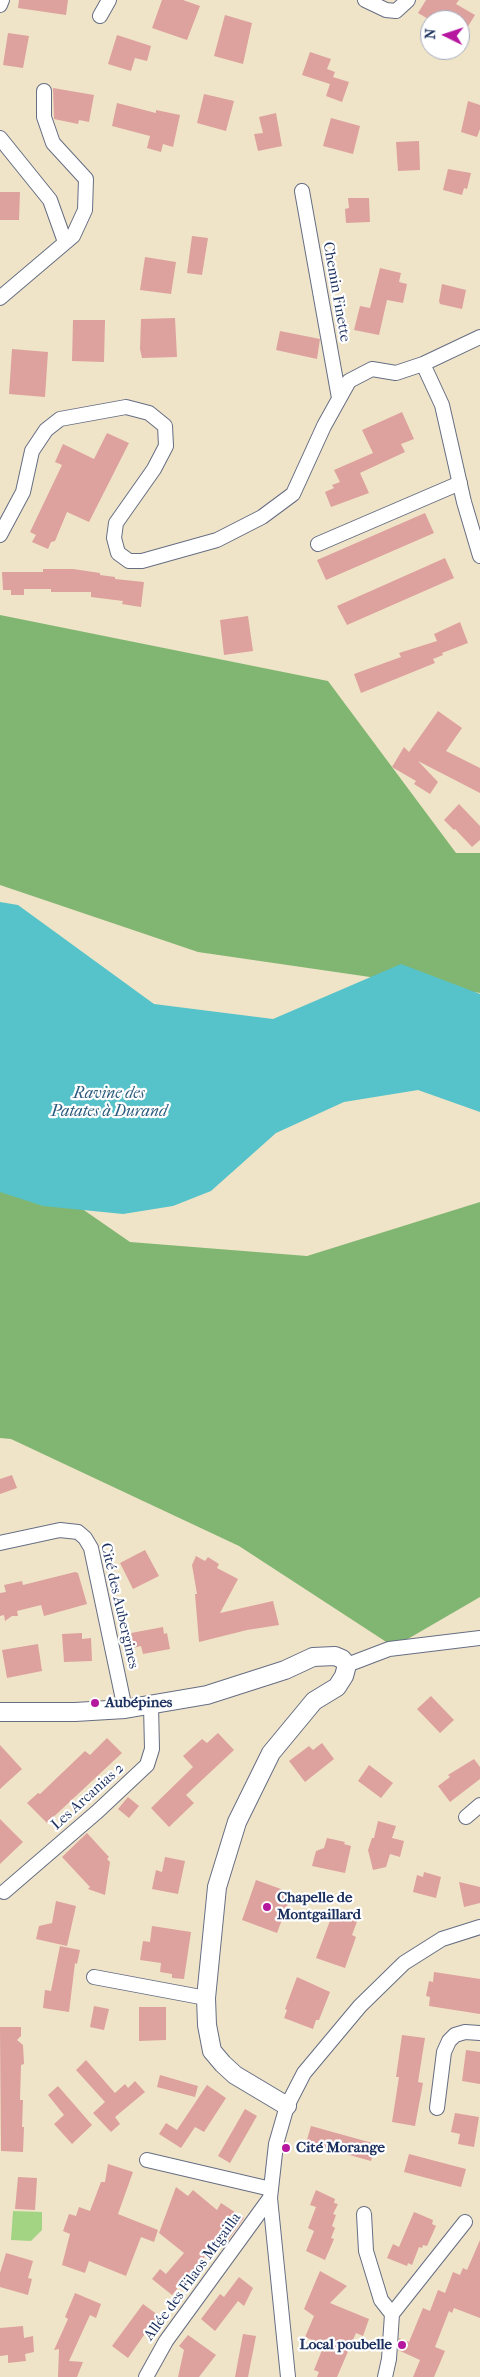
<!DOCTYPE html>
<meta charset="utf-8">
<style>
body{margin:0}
#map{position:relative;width:480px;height:2377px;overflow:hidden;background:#f0e4c8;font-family:"IM FELL French Canon",serif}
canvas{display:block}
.north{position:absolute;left:420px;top:10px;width:50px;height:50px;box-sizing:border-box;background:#fff;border:1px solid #a4acbf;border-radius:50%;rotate:274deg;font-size:14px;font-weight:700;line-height:20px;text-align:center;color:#1b2f5e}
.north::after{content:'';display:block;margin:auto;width:18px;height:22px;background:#b5179e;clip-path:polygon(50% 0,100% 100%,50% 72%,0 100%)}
</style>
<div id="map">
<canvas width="480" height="2377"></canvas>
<div class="north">N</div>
</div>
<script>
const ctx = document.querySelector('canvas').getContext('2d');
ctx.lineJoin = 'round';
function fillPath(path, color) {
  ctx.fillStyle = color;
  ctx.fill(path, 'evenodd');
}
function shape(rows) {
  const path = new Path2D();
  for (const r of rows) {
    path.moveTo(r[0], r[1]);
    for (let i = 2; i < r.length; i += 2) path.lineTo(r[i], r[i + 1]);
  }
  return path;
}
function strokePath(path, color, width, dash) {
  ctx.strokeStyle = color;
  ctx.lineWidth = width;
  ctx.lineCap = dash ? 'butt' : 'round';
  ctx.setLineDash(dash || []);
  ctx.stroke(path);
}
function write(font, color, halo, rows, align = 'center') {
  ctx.font = font + ' "IM FELL French Canon",serif';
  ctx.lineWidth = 4.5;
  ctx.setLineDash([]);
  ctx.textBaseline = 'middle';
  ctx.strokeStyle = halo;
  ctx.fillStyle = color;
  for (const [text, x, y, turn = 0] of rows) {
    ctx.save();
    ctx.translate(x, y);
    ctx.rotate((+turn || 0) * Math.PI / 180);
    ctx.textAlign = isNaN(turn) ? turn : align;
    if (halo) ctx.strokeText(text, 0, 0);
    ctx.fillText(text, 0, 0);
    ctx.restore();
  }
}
fillPath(shape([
 [13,2211,42,2212,42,2230,31,2241,11,2240]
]), '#a2d484');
fillPath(shape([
 [0,615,328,681,456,853,480,853,480,993,198,952,0,885],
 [0,1152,130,1242,307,1256,480,1202,480,1597,394,1647,239,1546,11,1439,0,1438]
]), '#81b672');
fillPath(shape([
 [0,902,18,905,154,1004,273,1019,401,964,480,994,480,1112,418,1090,344,1102,276,1133,211,1191,173,1206,123,1214,43,1206,0,1192]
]), '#55c3c9');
fillPath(shape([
 [19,0,68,0,66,15,18,8],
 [162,0,183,0,200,6,187,40,152,28],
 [426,0,459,0,456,4,475,15,467,28,460,23,460,20,430,20,418,13],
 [225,15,252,23,243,64,214,56],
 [8,33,29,36,23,68,3,65],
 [117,35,151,46,147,61,135,58,131,71,108,64],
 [310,52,331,59,327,69,335,72,333,77,349,82,342,102,326,96,330,84,302,75],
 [53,88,94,95,89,122,79,120,78,124,54,119],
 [204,94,234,101,226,131,197,123],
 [468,101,480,105,480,129,477,137,461,132],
 [117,103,156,113,156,110,180,115,173,147,163,144,161,152,147,148,150,136,112,126],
 [276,113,282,146,258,151,254,134,263,133,259,117],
 [331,118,360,126,353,154,323,146],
 [419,141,420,170,398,171,396,142],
 [448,169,471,173,467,189,464,188,462,195,443,190],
 [0,192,20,192,19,220,0,220],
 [348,198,369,198,370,222,346,223,345,209,349,208],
 [192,236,208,238,202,275,187,273],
 [145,257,176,262,171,294,140,290],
 [380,268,401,273,399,282,407,284,403,303,387,300,379,335,354,330,360,306,370,308],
 [442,284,466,290,462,309,440,304,439,301],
 [175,318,177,357,142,358,140,349,141,319],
 [73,320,105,320,104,362,72,361],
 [280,331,320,339,317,359,276,350],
 [12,349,48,352,45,397,9,394],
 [402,412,414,439,401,444,405,452,360,473,369,493,331,507,325,492,334,488,332,485,340,482,334,470,373,453,362,430],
 [107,433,129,443,89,522,67,512,55,541,51,542,48,549,32,542,36,535,30,532,62,465,55,462,63,444,94,459],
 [425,513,434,533,326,580,317,560],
 [445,558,454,578,347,625,337,606],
 [43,569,73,569,100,573,100,575,115,577,115,579,144,582,141,607,122,604,123,601,91,597,91,592,51,592,51,589,24,589,24,595,11,595,11,590,3,590,2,572,43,572],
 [248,616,253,651,224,655,220,620],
 [460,622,468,643,442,653,443,655,433,659,435,663,361,693,354,674,401,657,399,653,437,641,434,634],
 [438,711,462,728,446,751,480,768,480,793,418,761,438,782,430,794,414,784,416,781,392,767,404,747,409,752],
 [459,804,480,826,480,840,472,847,455,829,454,830,444,820],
 [12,1475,17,1488,0,1494,0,1479],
 [145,1550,159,1576,133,1589,120,1563],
 [196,1556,205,1561,208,1557,219,1564,217,1568,238,1579,220,1613,273,1601,279,1625,247,1630,199,1642,195,1594,197,1594,192,1565],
 [75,1572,78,1573,87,1604,44,1616,41,1605,17,1611,18,1616,12,1616,5,1621,4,1615,0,1616,0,1593,6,1592,4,1585,22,1581,23,1585],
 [163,1627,164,1634,167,1633,170,1649,143,1654,141,1646,133,1648,131,1633],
 [82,1633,82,1639,91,1638,92,1661,64,1662,62,1634],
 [38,1644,42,1671,7,1678,2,1650],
 [431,1696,454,1720,440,1733,417,1709],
 [218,1733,234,1750,186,1795,194,1803,169,1827,151,1808,193,1767,183,1756,202,1739,207,1743],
 [107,1738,122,1753,47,1823,27,1803,38,1793,40,1794,85,1751,90,1755],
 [322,1743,334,1759,305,1782,289,1761,309,1746,313,1750],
 [0,1745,22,1769,0,1789],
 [474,1759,480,1767,480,1779,450,1802,438,1786,450,1777,448,1775],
 [369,1765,393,1783,381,1798,358,1781],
 [128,1797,139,1806,129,1818,118,1809],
 [0,1819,23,1842,0,1864],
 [378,1821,396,1826,392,1838,404,1841,400,1857,390,1854,386,1867,373,1870,368,1850,372,1838,374,1838],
 [87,1833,109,1857,107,1859,110,1862,105,1895,88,1889,90,1887,62,1857],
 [327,1838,345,1842,344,1844,351,1846,345,1873,312,1866,316,1851,324,1848],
 [165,1857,185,1861,178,1894,152,1889,156,1870,162,1872],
 [424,1872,441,1877,436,1898,413,1892,417,1875,423,1877],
 [256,1880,292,1893,277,1933,242,1920],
 [459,1882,480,1887,480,1903,464,1907],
 [56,1901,76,1906,67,1946,36,1939,39,1926,52,1923],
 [334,1910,358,1919,352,1935,356,1937,345,1968,316,1958],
 [152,1926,191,1932,184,1979,172,1978,172,1974,160,1972,161,1963,140,1960,143,1941,150,1942],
 [60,1946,80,1950,77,1964,75,1963,69,2012,43,2008,45,1990,51,1991],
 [434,1972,480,1979,480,2014,429,2006,430,1997,426,1996,429,1981,433,1982],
 [297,1977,330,1992,319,2020,316,2020,313,2029,284,2018,287,2010,285,2009],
 [94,2006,109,2009,104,2030,90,2027],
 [139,2007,166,2007,166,2040,139,2041],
 [0,2027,21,2027,21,2036,17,2040,23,2045,24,2064,21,2065,20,2100,23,2100,22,2127,24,2127,23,2152,1,2151],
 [402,2035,425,2038,418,2082,423,2083,415,2126,392,2122,399,2077,396,2077],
 [466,2050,480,2052,480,2084,462,2081],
 [86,2060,115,2093,125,2084,128,2088,135,2081,145,2092,115,2117,120,2124,111,2132,93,2113,105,2102,76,2070],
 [160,2075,198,2086,195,2097,157,2087],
 [207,2085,226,2098,204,2132,195,2127,181,2148,159,2134,166,2123,177,2130],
 [58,2086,92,2125,72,2144,54,2124,64,2115,48,2095],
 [245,2109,257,2116,230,2163,218,2156],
 [455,2113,479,2117,474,2147,458,2144,460,2134,451,2132],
 [311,2126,376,2144,371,2161,306,2143],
 [409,2154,466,2169,461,2187,404,2172],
 [108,2164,133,2172,118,2214,158,2230,154,2242,141,2237,126,2276,89,2261,85,2273,62,2265,70,2234,63,2231,69,2214,76,2216,79,2207,90,2211,101,2182,105,2182],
 [18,2177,37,2178,35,2210,15,2209],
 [176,2187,188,2196,193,2190,217,2210,221,2203,244,2218,228,2240,223,2236,216,2247,214,2246,172,2295,152,2279,160,2269,166,2274,184,2253,159,2233],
 [316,2190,335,2199,334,2203,338,2204,333,2214,336,2215,332,2226,335,2228,331,2238,334,2239,325,2260,306,2251,314,2231,308,2228,316,2207,310,2205],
 [414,2212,433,2220,432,2224,436,2226,427,2246,423,2245,422,2248,419,2247,412,2265,408,2263,407,2266,387,2258,393,2244,399,2247],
 [480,2240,480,2318,454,2308,452,2313,449,2311,435,2347,445,2351,434,2377,413,2377,420,2360,398,2350,399,2338,409,2342,423,2308,430,2311,438,2290,445,2293,453,2272,460,2275,463,2268,467,2270],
 [6,2253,33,2261,28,2278,32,2279,28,2295,0,2287,0,2273],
 [320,2271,347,2286,330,2303,369,2319,363,2336,356,2333,337,2377,317,2377,319,2372,314,2370,324,2345,305,2337,314,2316,304,2309],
 [239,2277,253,2288,244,2306,238,2301,215,2331,201,2319,220,2294,224,2297],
 [75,2293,101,2304,96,2318,90,2315,69,2361,83,2362,77,2377,58,2377,59,2349,54,2350,68,2319,65,2317],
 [143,2304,158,2315,128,2358,112,2346],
 [23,2326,24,2338,33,2336,34,2352,25,2354,26,2361,8,2363,8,2355,0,2356,0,2328],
 [243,2334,256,2336,248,2377,235,2377],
 [188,2335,216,2355,199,2377,178,2377,184,2350,179,2346]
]), '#dda19e');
const minor = shape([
 [365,0,386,10,396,11,408,0],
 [0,5,2,0],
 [100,16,109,0],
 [0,138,50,200,65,242],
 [302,191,339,398],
 [0,298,73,236,85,210,86,179,53,143,44,117,44,91],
 [423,364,442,405,464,502,480,556],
 [0,535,23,492,32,451,46,430,60,419,126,407,149,413,165,426,166,446,154,469,116,523,114,538,118,553,129,561,142,561,217,540,262,517,293,494,324,426,349,381,372,369,396,373,423,364,480,337],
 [318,544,460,483],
 [0,1543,60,1530,78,1532,85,1538,91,1548,125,1709],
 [347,1665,389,1649,480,1638],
 [466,1817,480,1805],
 [4,1892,98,1811,147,1765,152,1749,151,1705],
 [94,1977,206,1998],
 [437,2108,444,2052,449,2041,455,2035,465,2032,480,2033],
 [147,2160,271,2189],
 [364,2214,366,2251,381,2300,392,2314,389,2359,385,2377],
 [392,2314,465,2222],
 [146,2377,166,2341,270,2198],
 [288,2377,270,2198,276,2144,287,2106,304,2073,360,2006,404,1963,442,1939,480,1927]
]);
const tertiary = shape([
 [0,1712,75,1712,125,1709,207,1695,285,1670,313,1657,335,1656,342,1659,347,1665,344,1676,337,1687,314,1701,271,1753,237,1822,217,1887,206,1998,207,2025,212,2051,223,2064,235,2075,287,2106]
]);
strokePath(minor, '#666e83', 16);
strokePath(tertiary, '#666e83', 20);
strokePath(minor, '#fff', 14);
strokePath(tertiary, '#fff', 18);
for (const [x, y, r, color] of [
 [95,1703,5,"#b5179e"],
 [267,1907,5,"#b5179e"],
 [286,2148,5,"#b5179e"],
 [402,2345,5,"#b5179e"]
]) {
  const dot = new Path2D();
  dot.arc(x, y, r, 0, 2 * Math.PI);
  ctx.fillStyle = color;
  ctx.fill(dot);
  strokePath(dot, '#fff', 2);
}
write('15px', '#1b2f5e', '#fff', [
 ["Chemin Finette",336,292,80],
 ["Cité des Aubergines",119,1606,77],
 ["Les Arcanias 2",88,1797,-42],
 ["Allée des Filaos Mtgailla",193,2277,-54]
]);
write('bold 15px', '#1b2f5e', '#fff', [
 ["Aubépines",105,1703],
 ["Chapelle de",277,1898],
 ["Montgaillard",277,1915],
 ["Cité Morange",296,2148],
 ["Local poubelle",392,2345,"right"]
], 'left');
write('italic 16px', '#2c5b7e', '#fff', [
 ["Ravine des",109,1094],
 ["Patates à Durand",109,1112]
]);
</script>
